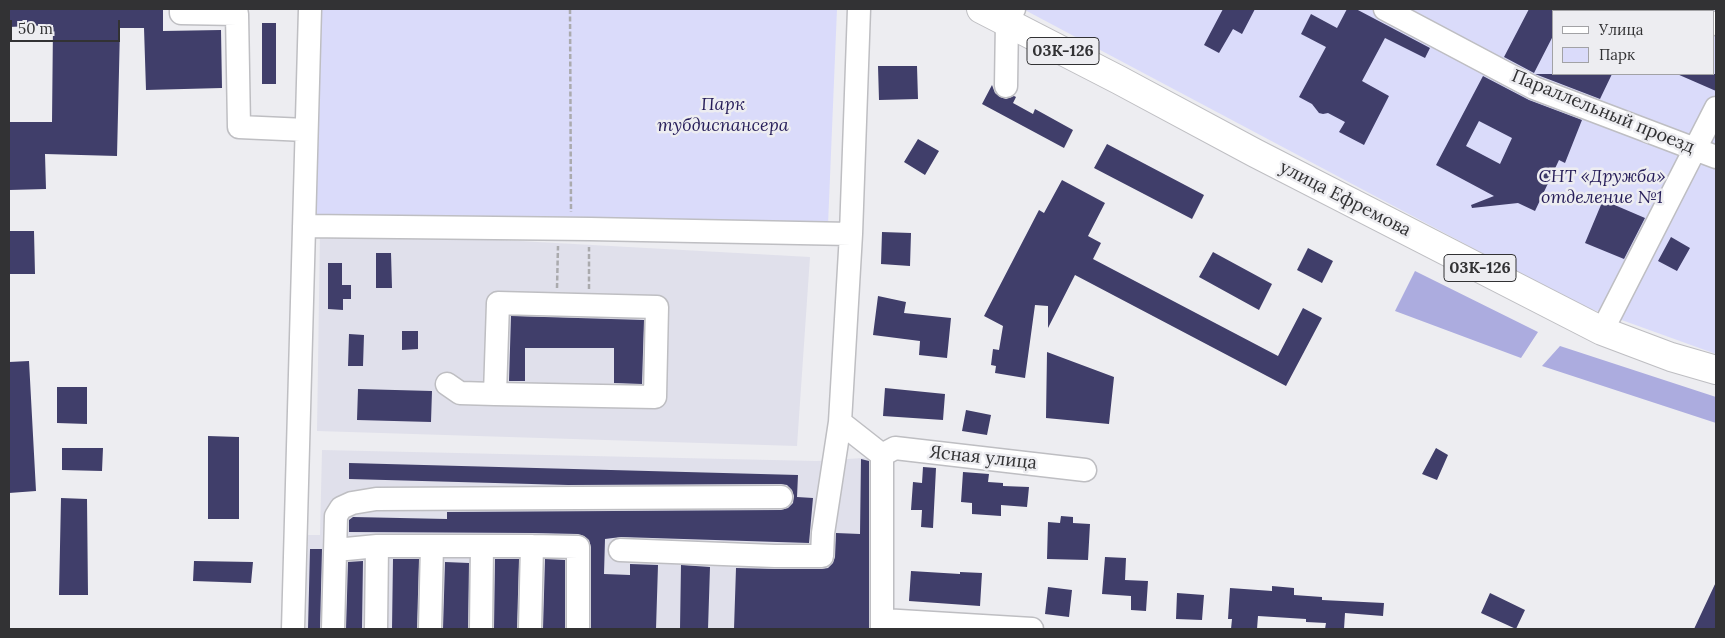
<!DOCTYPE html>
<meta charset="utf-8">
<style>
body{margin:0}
#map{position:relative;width:1725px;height:638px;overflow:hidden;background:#ededf1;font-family:Lora,serif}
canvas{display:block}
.frame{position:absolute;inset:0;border:10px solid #323234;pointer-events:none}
.legend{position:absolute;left:1552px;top:10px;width:162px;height:65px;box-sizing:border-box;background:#ededf1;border:1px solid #a2a2a5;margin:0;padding:6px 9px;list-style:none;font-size:15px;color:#323234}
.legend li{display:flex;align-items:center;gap:10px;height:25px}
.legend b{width:25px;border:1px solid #a2a2a5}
.scale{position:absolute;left:10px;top:20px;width:110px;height:22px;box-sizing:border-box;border:2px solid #323234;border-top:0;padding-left:6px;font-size:15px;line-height:18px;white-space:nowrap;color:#323234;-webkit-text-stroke:4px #ededf1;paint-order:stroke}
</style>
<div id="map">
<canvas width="1725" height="638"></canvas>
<div class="frame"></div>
<ul class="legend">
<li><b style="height:6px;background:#fff"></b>Улица</li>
<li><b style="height:14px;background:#dadbfa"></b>Парк</li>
</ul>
<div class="scale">50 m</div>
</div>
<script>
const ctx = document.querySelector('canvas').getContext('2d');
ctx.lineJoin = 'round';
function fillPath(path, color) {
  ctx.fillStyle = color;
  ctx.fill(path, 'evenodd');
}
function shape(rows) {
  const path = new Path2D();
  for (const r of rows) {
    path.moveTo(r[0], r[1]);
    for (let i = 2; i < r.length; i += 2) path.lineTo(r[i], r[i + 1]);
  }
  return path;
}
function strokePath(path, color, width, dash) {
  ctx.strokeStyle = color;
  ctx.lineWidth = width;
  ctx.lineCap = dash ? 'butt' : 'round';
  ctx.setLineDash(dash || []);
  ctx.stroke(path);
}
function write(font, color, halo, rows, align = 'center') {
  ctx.font = font + ' Lora,serif';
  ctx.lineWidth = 5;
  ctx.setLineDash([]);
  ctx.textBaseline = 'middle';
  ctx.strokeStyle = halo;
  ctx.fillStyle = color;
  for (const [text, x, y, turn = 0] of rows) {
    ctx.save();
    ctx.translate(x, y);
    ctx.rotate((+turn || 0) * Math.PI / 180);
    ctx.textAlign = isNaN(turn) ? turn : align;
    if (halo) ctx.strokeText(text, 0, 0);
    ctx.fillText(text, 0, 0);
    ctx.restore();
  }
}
fillPath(shape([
 [320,230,810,257,797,446,317,431],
 [322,450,817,461,878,457,876,629,306,629,308,535,320,535]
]), '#e0e0eb');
fillPath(shape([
 [319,9,837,9,828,225,313,216],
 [1023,9,1716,9,1716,354,1580,305],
 [1554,11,1714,11,1714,74,1554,74]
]), '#dadbfa');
fillPath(shape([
 [1415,271,1538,332,1521,358,1395,311],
 [1560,346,1716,397,1716,423,1542,366]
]), '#acacdf');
fillPath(shape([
 [9,9,163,9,163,31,221,30,222,88,146,90,144,28,120,28,117,156,45,154,46,189,9,190,9,122,52,122,53,25,9,27],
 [1223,9,1255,9,1242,34,1233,29,1219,53,1204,45],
 [1347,9,1356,9,1430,48,1425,58,1385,38,1362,81,1389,96,1364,145,1339,132,1345,122,1328,113,1323,114,1319,113,1312,104,1299,97,1326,47,1301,34,1311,14,1337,28],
 [1529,9,1554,9,1554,34,1534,73,1504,57],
 [262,23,276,23,276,84,262,84],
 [878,66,917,66,918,99,879,100],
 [1535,74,1612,74,1600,99],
 [1677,74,1716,74,1716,91],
 [1483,76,1529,100,1582,120,1565,163,1559,160,1535,211,1518,203,1472,208,1471,205,1494,196,1436,165],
 [1479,121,1512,138,1500,164,1466,146],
 [992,85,995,93,1000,97,1006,99,1014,96,1016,97,1013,103,1033,114,1035,109,1073,130,1064,148,982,104],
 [918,139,939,151,925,175,904,162],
 [1107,144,1204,195,1192,219,1094,168],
 [1062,180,1105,203,1088,236,1101,243,1093,259,1278,356,1303,308,1322,318,1286,386,1075,275,1048,328,1048,306,1035,305,1025,378,995,373,996,366,991,365,993,349,999,350,1003,326,984,316,1039,210,1044,213],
 [1603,200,1645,218,1624,259,1585,243],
 [9,231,34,231,35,274,9,274],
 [882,232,911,233,910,266,881,264],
 [1671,237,1690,248,1677,271,1658,261],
 [1308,248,1333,261,1322,283,1297,270],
 [1213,252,1272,284,1259,310,1199,277],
 [376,253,391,253,392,288,376,288],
 [328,263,342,263,342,285,351,285,351,299,343,299,343,310,328,309],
 [878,296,906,302,904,313,951,318,947,358,919,355,920,341,873,335],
 [511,316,644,320,642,384,614,383,614,348,525,348,525,381,509,381],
 [402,331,418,331,418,349,402,350],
 [349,334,364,335,363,366,348,366],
 [1047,352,1114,377,1109,424,1046,418],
 [29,361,36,491,9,493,9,362],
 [57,387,87,387,87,424,57,423],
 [885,388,945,394,943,420,883,416],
 [358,389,432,391,431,422,357,420],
 [966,410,991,415,987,435,962,431],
 [208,436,239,437,239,519,208,519],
 [62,448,103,448,102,471,62,470],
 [1436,448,1448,455,1437,480,1422,474],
 [861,459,869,461,869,629,734,629,736,568,775,569,822,569,828,568,833,563,835,557,836,533,860,534],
 [349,463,798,475,797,497,813,498,809,543,621,537,605,539,604,574,630,575,630,564,658,565,656,629,591,629,591,547,589,540,584,536,578,534,532,533,349,532,349,520,353,517,447,519,447,512,781,510,788,508,793,503,794,496,792,490,787,485,781,484,568,485,349,479],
 [923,467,936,468,933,528,921,527,922,510,911,510,913,482,922,483],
 [963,472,989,474,988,482,1003,483,1003,486,1029,487,1027,507,1001,505,1001,516,972,514,972,503,961,502],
 [61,498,87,499,88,595,59,595],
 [1061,516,1073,517,1073,523,1090,524,1088,560,1047,559,1048,522,1060,523],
 [310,549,322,549,320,629,308,629],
 [1105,557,1126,558,1125,580,1148,581,1146,611,1131,610,1131,596,1102,594],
 [393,559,419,559,417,629,392,629],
 [495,559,519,559,517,629,494,629],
 [545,559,565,560,565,629,543,629],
 [194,561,253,562,251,583,193,581],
 [363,561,362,629,346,629,348,562],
 [445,562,469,563,468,629,443,629],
 [681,565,710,567,708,629,680,629],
 [911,571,960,574,960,572,982,573,980,606,909,601],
 [1716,582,1716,629,1694,629],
 [1272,586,1294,588,1294,595,1322,597,1322,600,1384,603,1383,616,1345,613,1344,629,1325,629,1326,623,1306,622,1306,619,1258,616,1257,629,1231,629,1232,619,1228,619,1230,588,1272,591],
 [1048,587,1072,590,1069,617,1045,614],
 [1177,593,1204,595,1202,620,1176,619],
 [1490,593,1525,610,1516,629,1481,613]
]), '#403e6a');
const minor = shape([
 [181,9,181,13,237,14,239,127,306,130],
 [859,9,851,234,840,422,882,455,882,629],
 [1385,9,1534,88,1716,157],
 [1674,9,1681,11],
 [1714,23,1716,24],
 [1006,86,1007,21,1014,9],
 [304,226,590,229,851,234],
 [1602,331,1716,108],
 [447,384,460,393,495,394,655,397,657,307,498,303,495,394],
 [882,455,895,448,1085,470],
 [336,550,377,546,532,546,578,547,578,629],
 [620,550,775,556,822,556,823,533,840,422],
 [883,620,1032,629],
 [293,629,310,9],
 [333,629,336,516,341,508,352,503,376,499,781,497],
 [376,629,377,546],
 [430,629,432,546],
 [481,629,482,547],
 [530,629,532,546]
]);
const major = shape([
 [981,9,1119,80,1255,153,1602,331,1671,357,1716,370]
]);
strokePath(minor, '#bebec2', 25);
strokePath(major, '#bebec2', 30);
strokePath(shape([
 [570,9,571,212],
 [557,288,558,246],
 [589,289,589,247]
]), '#aaaaad', 2.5, [5, 2.5]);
strokePath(minor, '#fff', 22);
strokePath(major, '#fff', 28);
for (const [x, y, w] of [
 [1063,51,72],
 [1480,268,72]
]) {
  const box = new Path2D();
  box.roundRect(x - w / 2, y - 13.5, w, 27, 4);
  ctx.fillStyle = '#ededf1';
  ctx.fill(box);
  strokePath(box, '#323234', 1);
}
write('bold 16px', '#323234', null, [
 ["03К-126",1063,51],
 ["03К-126",1480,268]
]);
write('italic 18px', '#261d59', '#ededf1', [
 ["Парк",723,105],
 ["тубдиспансера",723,126],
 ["СНТ «Дружба»",1602,177],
 ["отделение №1",1602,198]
]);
write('18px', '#323234', '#ededf1', [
 ["Параллельный проезд",1603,112,22],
 ["улица Ефремова",1345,199,27],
 ["Ясная улица",983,458,6]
]);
</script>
